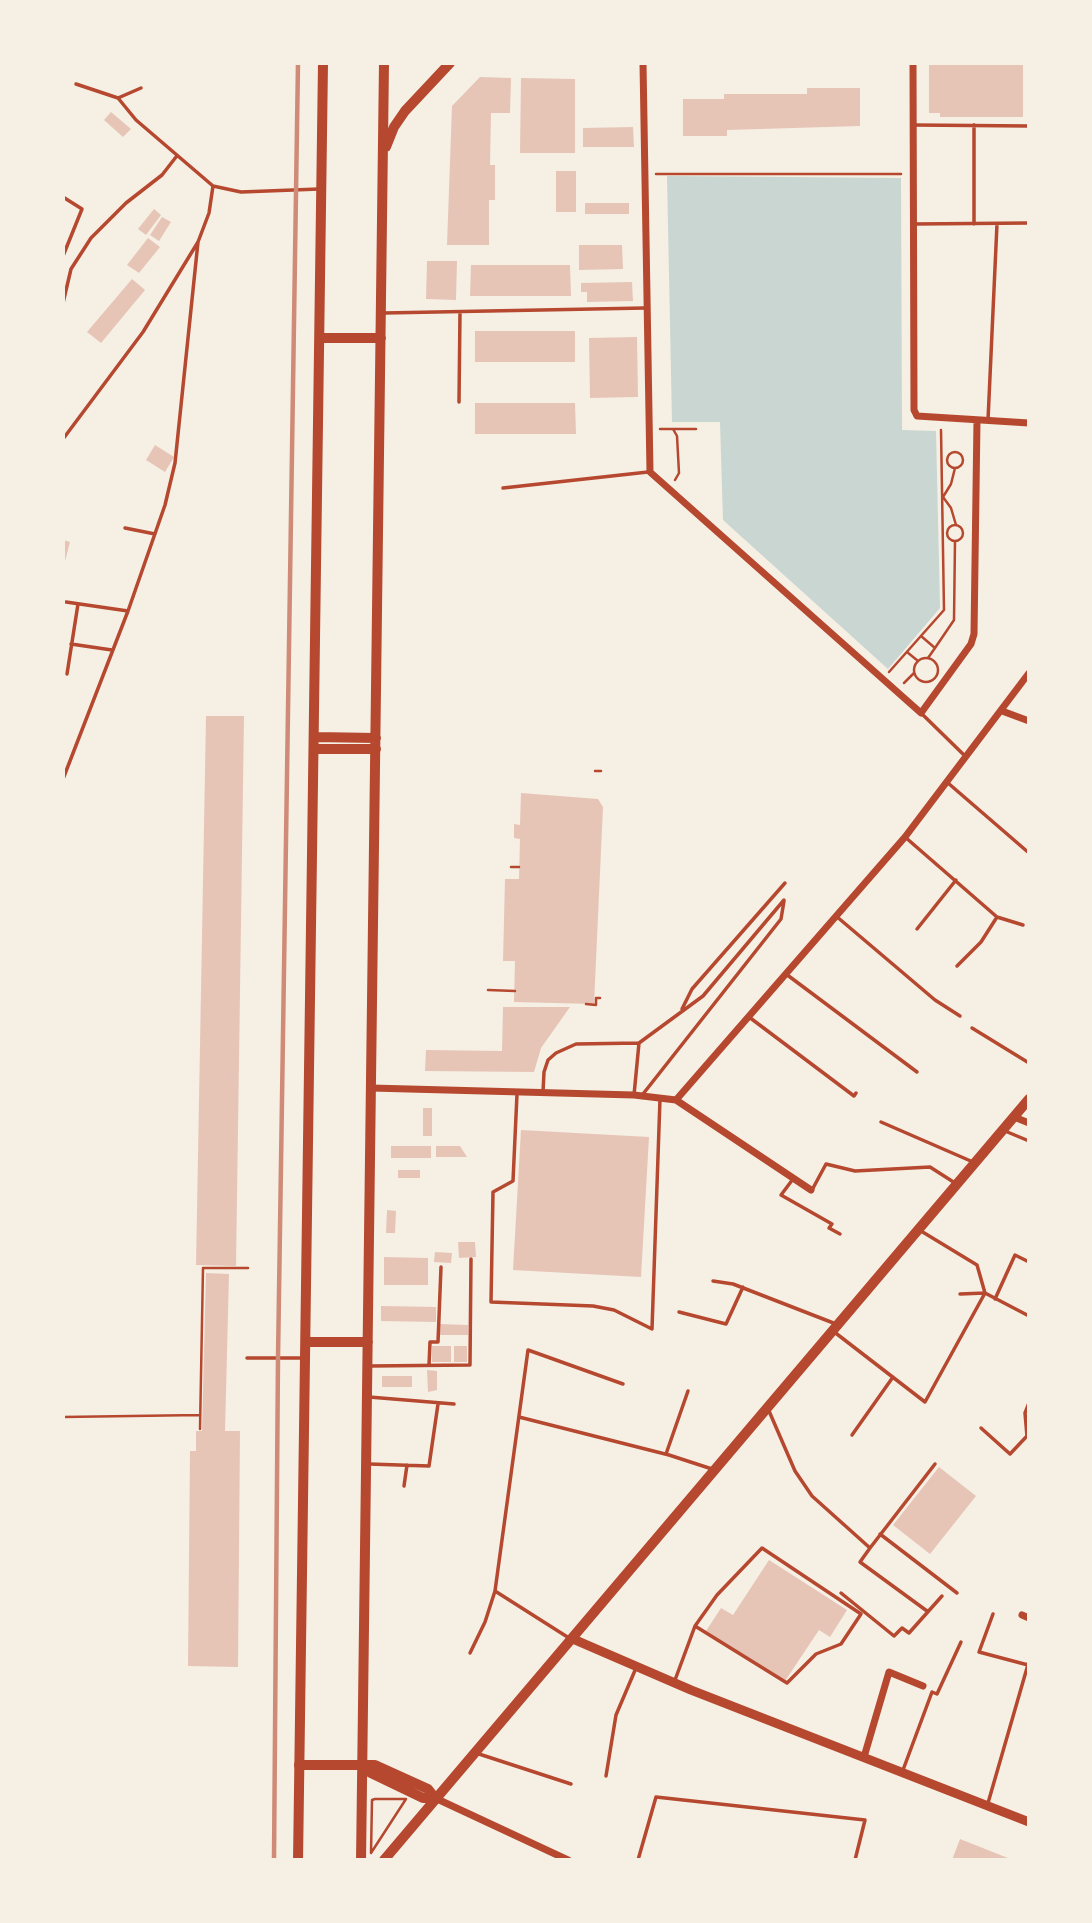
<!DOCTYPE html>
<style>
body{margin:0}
#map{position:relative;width:1092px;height:1923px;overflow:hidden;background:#f6efe4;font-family:Lato,sans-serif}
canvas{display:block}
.frame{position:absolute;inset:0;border:65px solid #f6efe4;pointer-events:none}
</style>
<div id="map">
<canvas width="1092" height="1923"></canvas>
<div class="frame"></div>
</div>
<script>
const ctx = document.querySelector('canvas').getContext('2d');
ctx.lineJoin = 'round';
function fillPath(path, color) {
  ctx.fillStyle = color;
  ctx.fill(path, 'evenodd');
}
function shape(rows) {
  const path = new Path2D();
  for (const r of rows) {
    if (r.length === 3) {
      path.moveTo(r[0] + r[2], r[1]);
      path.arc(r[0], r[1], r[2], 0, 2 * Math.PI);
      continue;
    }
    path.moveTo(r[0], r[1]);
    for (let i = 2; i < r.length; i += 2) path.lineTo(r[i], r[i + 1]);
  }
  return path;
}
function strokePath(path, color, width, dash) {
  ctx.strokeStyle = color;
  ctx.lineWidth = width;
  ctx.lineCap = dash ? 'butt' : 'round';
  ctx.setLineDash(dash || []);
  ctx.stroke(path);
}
fillPath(shape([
 [667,176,901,178,902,430,936,431,940,608,888,669,723,520,720,422,672,422]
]), '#c9d6d2');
fillPath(shape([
 [929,63,1023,63,1023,117,940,117,940,113,929,113],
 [480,77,511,78,510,113,491,113,490,165,495,165,495,200,489,200,489,245,447,245,452,106],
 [521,78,575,79,575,153,520,153],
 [807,88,860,88,860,126,727,130,727,136,683,136,683,99,724,99,724,94,807,94],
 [111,112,131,129,123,137,104,120],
 [633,127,634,147,583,147,583,128],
 [556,171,576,171,576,212,556,212],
 [585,203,629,203,629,214,585,214],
 [154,209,161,215,146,235,138,229],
 [162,217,171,222,159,241,150,235],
 [148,238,160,247,139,273,127,265],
 [579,245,622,245,623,269,579,270],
 [427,261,457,261,456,300,426,299],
 [471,265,570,265,571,296,470,296],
 [132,279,145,290,101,343,87,332],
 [632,282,633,301,587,302,587,292,581,292,581,283],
 [475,331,575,331,575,362,475,362],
 [637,337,638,397,590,398,589,338],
 [475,403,575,403,576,434,475,434],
 [155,445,174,457,165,472,146,460],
 [63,540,70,542,64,565,63,565],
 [206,716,244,716,236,1266,196,1265],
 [521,793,598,799,603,807,594,1004,514,1002,515,961,503,961,505,879,519,879,520,839,514,838,514,824,520,825],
 [503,1007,570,1007,541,1048,534,1072,425,1071,426,1050,502,1051],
 [423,1108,432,1108,432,1136,423,1136],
 [521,1130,649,1137,641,1277,513,1270],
 [391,1146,431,1146,431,1158,391,1158],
 [436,1146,460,1146,467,1157,436,1157],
 [398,1170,420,1170,420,1178,398,1178],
 [387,1210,396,1211,395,1233,386,1233],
 [458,1242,475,1242,476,1257,459,1258],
 [435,1252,452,1253,451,1263,434,1262],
 [384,1257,428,1258,428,1285,384,1285],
 [206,1273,229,1274,225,1431,240,1431,238,1667,188,1666,190,1451,196,1451,196,1431,202,1431],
 [381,1306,436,1307,436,1322,381,1321],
 [439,1324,468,1325,468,1335,439,1335],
 [432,1346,451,1346,451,1362,432,1362],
 [454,1346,467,1346,467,1362,454,1362],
 [427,1370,437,1371,437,1390,428,1392],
 [382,1376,412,1376,412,1387,382,1387],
 [939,1467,976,1496,930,1554,893,1525],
 [769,1560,847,1610,830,1637,819,1630,785,1681,706,1631,721,1608,733,1615],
 [960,1839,1013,1860,952,1860]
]), '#e6c5b7');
strokePath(shape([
 [656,174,901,174],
 [660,429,696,429],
 [673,429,677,436,679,473,675,480],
 [955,460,8],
 [955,468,951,484,943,497,951,508,956,525],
 [955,533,8],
 [921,636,935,648,928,658],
 [935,648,954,620,955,541],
 [907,652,918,661],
 [926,670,12],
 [889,672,944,610,941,430],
 [904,683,914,673],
 [595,771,601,771],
 [511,867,519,867],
 [488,990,515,991],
 [586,1004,596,1005,596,998,600,998],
 [63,1417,200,1415],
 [200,1429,203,1268,248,1268],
 [375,1799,406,1799,371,1853,372,1800,375,1799]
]), '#b5482f', 2.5);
strokePath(shape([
 [76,84,118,98,141,88],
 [118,98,136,120,213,186],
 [914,125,1029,126],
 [974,125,974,224],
 [63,197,82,209,63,256],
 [914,224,1029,223],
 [63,303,71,269,91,238,126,203,162,175,176,157],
 [384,313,645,308],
 [459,402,460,312],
 [988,420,997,224],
 [63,439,143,332,198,242,209,213,213,186,241,192,319,189],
 [503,488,648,472],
 [125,528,155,534],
 [66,602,128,611],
 [71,644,112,650],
 [67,674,78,604],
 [921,713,965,756],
 [63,779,128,611,165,505,175,463,198,242],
 [948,783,1029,853],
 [905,837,997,917,1023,925],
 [836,916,935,1000,960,1016],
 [917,929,956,880],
 [957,966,981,942,997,917],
 [786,974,917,1072],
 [682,1009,692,989,785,883],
 [749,1017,854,1096,856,1093],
 [972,1028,1029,1063],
 [543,1092,544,1072,548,1060,556,1053,576,1044,639,1043,703,996,784,900],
 [517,1094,513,1181,493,1192,491,1302,593,1306,614,1310,652,1329,660,1099],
 [643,1094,781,919,784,901],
 [634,1095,639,1043],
 [881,1122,973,1162],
 [1005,1131,1029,1141],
 [793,1179,781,1195,832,1224,829,1228,840,1234],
 [812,1190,826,1164,855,1171,930,1167,955,1183],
 [921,1231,977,1265,985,1293,1029,1316],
 [713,1281,733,1284,836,1324],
 [995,1299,1015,1255,1029,1262],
 [679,1312,726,1324,743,1287],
 [833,1331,925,1402,985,1293,960,1294],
 [247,1358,304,1358],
 [429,1365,430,1342,438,1342,441,1267],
 [370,1366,470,1365,471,1259],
 [369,1397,454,1404],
 [769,1411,795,1471,812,1496,870,1548,860,1562,927,1611],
 [519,1417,669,1455,712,1469],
 [981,1428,1010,1454,1027,1436],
 [852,1435,893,1377],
 [1027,1436,1025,1413,1029,1403],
 [666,1454,688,1391],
 [369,1464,429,1466,438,1404],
 [404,1486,407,1465],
 [880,1534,957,1593],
 [870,1548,935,1464],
 [841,1593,894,1636,902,1628,909,1633,942,1596],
 [993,1614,979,1652,1028,1665],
 [569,1638,495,1591,528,1350,623,1384],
 [470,1653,485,1622,495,1591],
 [675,1680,695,1626,717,1595,762,1548,861,1614,841,1644,816,1654,787,1683,695,1626],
 [476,1753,571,1784],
 [903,1770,932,1692,937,1694,961,1642],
 [606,1776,616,1715,636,1668],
 [988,1803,1029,1661],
 [638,1860,656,1797,865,1820,855,1860]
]), '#b5482f', 3.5);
strokePath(shape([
 [643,63,650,472,921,713,971,644,974,634,977,420],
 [913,63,914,410,917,416,1029,423],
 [1002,711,1029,721],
 [371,1088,634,1095,676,1100,811,1190],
 [676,1100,905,837,1029,673],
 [1014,1117,1029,1123],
 [1022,1615,1029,1618],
 [864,1757,889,1672,923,1686],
 [435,1798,568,1860]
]), '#b5482f', 7);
strokePath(shape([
 [573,1639,691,1690,1029,1822]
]), '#b5482f', 9);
strokePath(shape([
 [299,1765,375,1765,428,1789,435,1798],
 [362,1766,371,1773,423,1798,435,1798],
 [384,1860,1029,1099]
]), '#b5482f', 10);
strokePath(shape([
 [386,147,394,127,405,111,450,63],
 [320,338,381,338],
 [315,737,376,738],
 [315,749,376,749],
 [306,1342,368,1342],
 [298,1860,323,63],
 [361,1860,384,63]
]), '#b5482f', 10);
strokePath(shape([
 [274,1860,278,1357,298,63]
]), '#cf8b77', 4.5);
</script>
